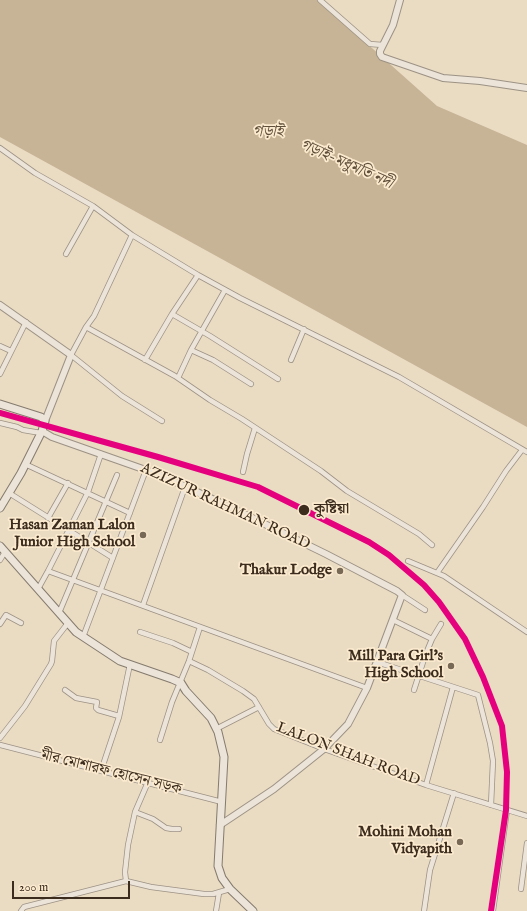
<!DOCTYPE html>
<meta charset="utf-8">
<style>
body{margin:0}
#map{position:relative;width:527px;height:911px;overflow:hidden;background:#eadbc3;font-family:"IM FELL English",serif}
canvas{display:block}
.scale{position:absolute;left:12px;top:881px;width:118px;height:18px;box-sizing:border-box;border:2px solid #3b2c1d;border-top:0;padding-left:5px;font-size:12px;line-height:14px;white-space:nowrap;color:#3b2c1d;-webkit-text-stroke:3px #fbeace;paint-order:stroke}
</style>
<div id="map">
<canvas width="527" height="911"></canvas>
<div class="scale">200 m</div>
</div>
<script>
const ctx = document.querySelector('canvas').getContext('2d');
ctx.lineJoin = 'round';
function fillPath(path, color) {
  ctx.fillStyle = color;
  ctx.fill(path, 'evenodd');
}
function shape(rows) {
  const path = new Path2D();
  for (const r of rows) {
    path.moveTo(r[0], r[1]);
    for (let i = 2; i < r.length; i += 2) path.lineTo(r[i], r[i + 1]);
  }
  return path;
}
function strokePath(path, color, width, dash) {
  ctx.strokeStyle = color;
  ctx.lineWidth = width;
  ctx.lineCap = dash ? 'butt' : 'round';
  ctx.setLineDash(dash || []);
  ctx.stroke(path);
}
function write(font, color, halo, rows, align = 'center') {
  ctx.font = font + ' "IM FELL English","Noto Serif Bengali",serif';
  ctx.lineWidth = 3.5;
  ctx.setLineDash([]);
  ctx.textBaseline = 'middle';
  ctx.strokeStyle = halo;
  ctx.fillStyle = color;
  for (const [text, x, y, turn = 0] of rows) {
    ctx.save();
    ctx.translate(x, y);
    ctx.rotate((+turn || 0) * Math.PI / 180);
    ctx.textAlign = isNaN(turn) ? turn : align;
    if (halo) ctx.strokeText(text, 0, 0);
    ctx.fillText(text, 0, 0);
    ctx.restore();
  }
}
fillPath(shape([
 [0,0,318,0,437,106,527,145,527,427,0,137]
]), '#c7b395');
const minor = shape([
 [320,0,370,44,383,45],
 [0,148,35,173,93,206,132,235,198,275,240,298,399,377,527,452],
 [132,235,94,316,86,327,71,355,122,396,162,421],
 [66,254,93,206],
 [172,314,210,336,278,379],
 [86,327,175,376,210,400,242,419,321,471,347,491,419,534,432,545],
 [0,346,11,351],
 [191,350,213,360,251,384],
 [145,360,172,314,198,275],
 [291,360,304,329],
 [0,374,26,322],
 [178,378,191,350,225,290],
 [0,423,17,427,23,430,41,433],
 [25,464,130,513],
 [243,472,247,454,255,428],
 [9,493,113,558],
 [48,518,68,483],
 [0,560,5,552],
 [408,561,444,576,527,632],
 [48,571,367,688],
 [437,573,483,507,506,471,522,450],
 [38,589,48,571,88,492,101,454],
 [402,595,425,610],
 [143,605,185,487],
 [59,613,117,475],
 [393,620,432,639],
 [0,624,6,615,21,623],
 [140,632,173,643,192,652],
 [83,637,146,470],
 [189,661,208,670,243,691,254,699,269,724,274,729,324,749,426,785,527,816],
 [377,662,478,695,490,743,493,761,491,805],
 [65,690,76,698,97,702,96,708,98,710,119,716],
 [414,690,425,656,432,639,441,624],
 [216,729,259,707],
 [0,738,25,706,51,664,52,661,54,641,68,623],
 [160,740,172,702,189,661,200,627],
 [0,745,222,802],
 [101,771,119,717,130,664],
 [148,782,135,812,128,845,125,872,126,881,151,887,204,894,213,894,230,889],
 [426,785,453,687],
 [135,812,153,819,166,828,172,829,179,829],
 [521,889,527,843],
 [21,911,24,907,126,881],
 [216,911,219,893],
 [424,911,430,870,454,793],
 [493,911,507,810]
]);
const tertiary = shape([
 [400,0,393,25,380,51,380,54,382,57,443,78,480,81,527,88],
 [0,305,71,355,45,421],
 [42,431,52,437,160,475,234,509,326,554,397,591,402,595,367,688,348,724,324,749,274,789,220,825]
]);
const secondary = shape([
 [0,404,41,417,45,421,42,431,21,473,0,508],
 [0,546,76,632,120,661,172,679,181,683,186,691,211,718,218,732,224,757,218,866,222,878,230,889,253,911]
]);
strokePath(minor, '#9c9284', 6);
strokePath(tertiary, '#9c9284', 8);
strokePath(secondary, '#847b6d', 9);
strokePath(minor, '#ece4d9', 4.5);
strokePath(tertiary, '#ece4d9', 6);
strokePath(secondary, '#ece4d9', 7);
strokePath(shape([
 [0,413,158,457,258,487,369,542,389,555,424,585,439,602,465,639,483,677,502,726,507,772,506,810,491,911]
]), '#e5007d', 6);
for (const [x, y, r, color] of [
 [304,510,6,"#3b2c1d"],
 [143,535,4,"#786957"],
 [340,571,4,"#786957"],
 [451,666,4,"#786957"],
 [460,842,4,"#786957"]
]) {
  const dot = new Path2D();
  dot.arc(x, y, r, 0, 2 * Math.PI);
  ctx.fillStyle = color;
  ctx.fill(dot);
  strokePath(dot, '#fbeace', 1.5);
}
write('15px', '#3b2c1d', '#fbeace', [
 ["AZIZUR RAHMAN ROAD",225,507,25],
 ["LALON SHAH ROAD",348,755,21],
 ["মীর মোশারফ হোসেন সড়ক",111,773,14]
]);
write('bold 15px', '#3b2c1d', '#fbeace', [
 ["কুষ্টিয়া",314,510]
], 'left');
write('bold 15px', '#3b2c1d', '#fbeace', [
 ["Hasan Zaman Lalon",135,526],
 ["Junior High School",135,543],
 ["Thakur Lodge",332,571],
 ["Mill Para Girl's",443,657],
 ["High School",443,674],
 ["Mohini Mohan",452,833],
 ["Vidyapith",452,850]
], 'right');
write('italic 16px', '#604f3b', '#fbeace', [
 ["গড়াই",268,133],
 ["গড়াই-মধুমতি নদী",346,165,24]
]);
</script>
